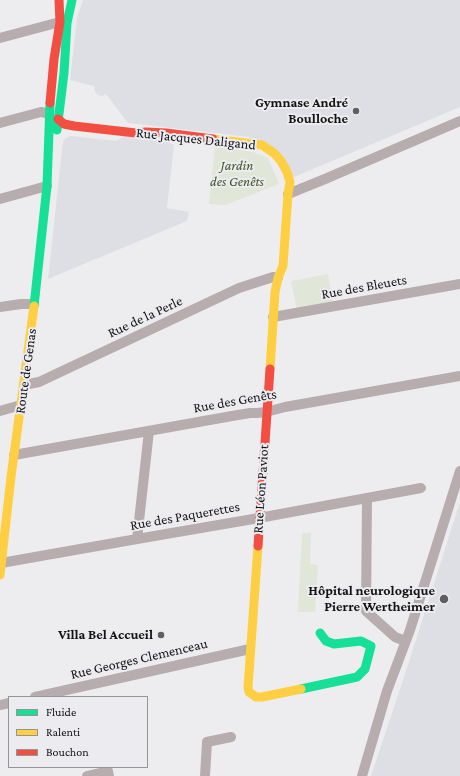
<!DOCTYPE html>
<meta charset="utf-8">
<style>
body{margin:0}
#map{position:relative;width:460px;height:776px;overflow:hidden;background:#ededef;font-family:"Crimson Pro",serif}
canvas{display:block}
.legend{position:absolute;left:8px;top:696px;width:140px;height:72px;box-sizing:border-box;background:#ececf0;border:1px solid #959598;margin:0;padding:5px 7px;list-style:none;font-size:12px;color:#131314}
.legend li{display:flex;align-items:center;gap:8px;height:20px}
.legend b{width:20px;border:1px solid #959598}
</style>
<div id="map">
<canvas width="460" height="776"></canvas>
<ul class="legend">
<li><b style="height:5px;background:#16e098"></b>Fluide</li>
<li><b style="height:5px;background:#ffcf43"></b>Ralenti</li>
<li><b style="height:5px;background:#f24e42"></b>Bouchon</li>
</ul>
</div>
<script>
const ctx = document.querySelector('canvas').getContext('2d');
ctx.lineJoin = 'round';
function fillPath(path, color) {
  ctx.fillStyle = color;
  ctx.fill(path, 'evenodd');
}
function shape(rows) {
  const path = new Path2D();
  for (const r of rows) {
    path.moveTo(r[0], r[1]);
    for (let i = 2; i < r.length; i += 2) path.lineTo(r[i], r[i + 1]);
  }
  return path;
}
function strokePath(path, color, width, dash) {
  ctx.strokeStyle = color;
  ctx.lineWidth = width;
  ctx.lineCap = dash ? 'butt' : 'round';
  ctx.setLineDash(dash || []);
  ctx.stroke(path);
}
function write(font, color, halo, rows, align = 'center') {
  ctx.font = font + ' "Crimson Pro",serif';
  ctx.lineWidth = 4;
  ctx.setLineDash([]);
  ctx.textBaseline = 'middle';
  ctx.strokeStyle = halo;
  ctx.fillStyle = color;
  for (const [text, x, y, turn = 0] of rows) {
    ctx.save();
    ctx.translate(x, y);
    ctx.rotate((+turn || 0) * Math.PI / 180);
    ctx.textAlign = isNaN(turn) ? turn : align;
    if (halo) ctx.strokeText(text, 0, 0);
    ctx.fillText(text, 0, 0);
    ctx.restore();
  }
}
fillPath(shape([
 [83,0,460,0,460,107,294,177,249,137,128,123,106,94,102,96,98,95,95,92,94,86,70,80,77,18],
 [70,136,117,141,124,136,165,141,174,145,167,208,189,212,187,221,48,279,63,141,66,138],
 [460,502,460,776,371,776,407,668]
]), '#dedfe5');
fillPath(shape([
 [215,147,253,152,268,158,279,184,225,205,209,204],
 [328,274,333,303,297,310,291,281],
 [302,533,311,533,310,564,318,565,315,612,298,612]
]), '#e0e6d8');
strokePath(shape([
 [0,38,60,22,64,23],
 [0,123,41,112,46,113,49,115],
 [288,194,325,179,460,121],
 [0,199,47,186],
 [0,307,21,304,34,304],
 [273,317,460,284],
 [24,385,39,382,239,288,273,277,278,278],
 [0,411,21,405],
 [14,455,232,416,250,413,257,413,266,412,285,407,460,376],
 [367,498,366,611,395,637,405,641],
 [137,539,149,431],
 [1,563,137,539,259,518,421,488],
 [35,697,250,649],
 [0,705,9,703],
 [87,776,108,771,109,776],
 [205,776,207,742,231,737],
 [362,776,387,691,410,630,460,471]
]), '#b7adae', 10);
strokePath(shape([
 [57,130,64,73,67,23,72,0],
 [34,306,47,186,50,103],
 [301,689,357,677,365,669,371,646,361,641,334,644,326,641,320,633]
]), '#16e098', 9);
strokePath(shape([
 [213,139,262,145,275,154,281,161,287,172,290,182,288,194,283,266,278,278,275,292,270,369],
 [258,546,248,687,249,692,256,697,262,697,301,689],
 [0,575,11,477,34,306]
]), '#ffcf43', 9);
strokePath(shape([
 [50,103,54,59,60,22,59,0],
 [58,119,64,124,74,126,136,133,146,132,166,133,213,139],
 [258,546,270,369]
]), '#f24e42', 9);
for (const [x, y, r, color] of [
 [356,111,4,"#5f5f61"],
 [444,599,5,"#5f5f61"],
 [161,635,4,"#5f5f61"]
]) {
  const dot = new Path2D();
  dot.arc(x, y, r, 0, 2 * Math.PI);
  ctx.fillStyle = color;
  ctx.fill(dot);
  strokePath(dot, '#ececf0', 1.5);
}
write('bold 14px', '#131314', '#ececf0', [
 ["Gymnase André",348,103],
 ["Boulloche",348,119],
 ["Hôpital neurologique",435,591],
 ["Pierre Wertheimer",435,607],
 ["Villa Bel Accueil",153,635]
], 'right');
write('14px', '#131314', '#ececf0', [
 ["Rue Jacques Daligand",196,139,6],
 ["Rue des Bleuets",364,287,-10],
 ["Rue de la Perle",145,317,-25],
 ["Route de Genas",26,371,-82],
 ["Rue des Genêts",235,401,-10],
 ["Rue Léon Paviot",261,489,-86],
 ["Rue des Paquerettes",185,516,-10],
 ["Rue Georges Clemenceau",139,659,-13]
]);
write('italic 14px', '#435529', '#ececf0', [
 ["Jardin",237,166],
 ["des Genêts",237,182]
]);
</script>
